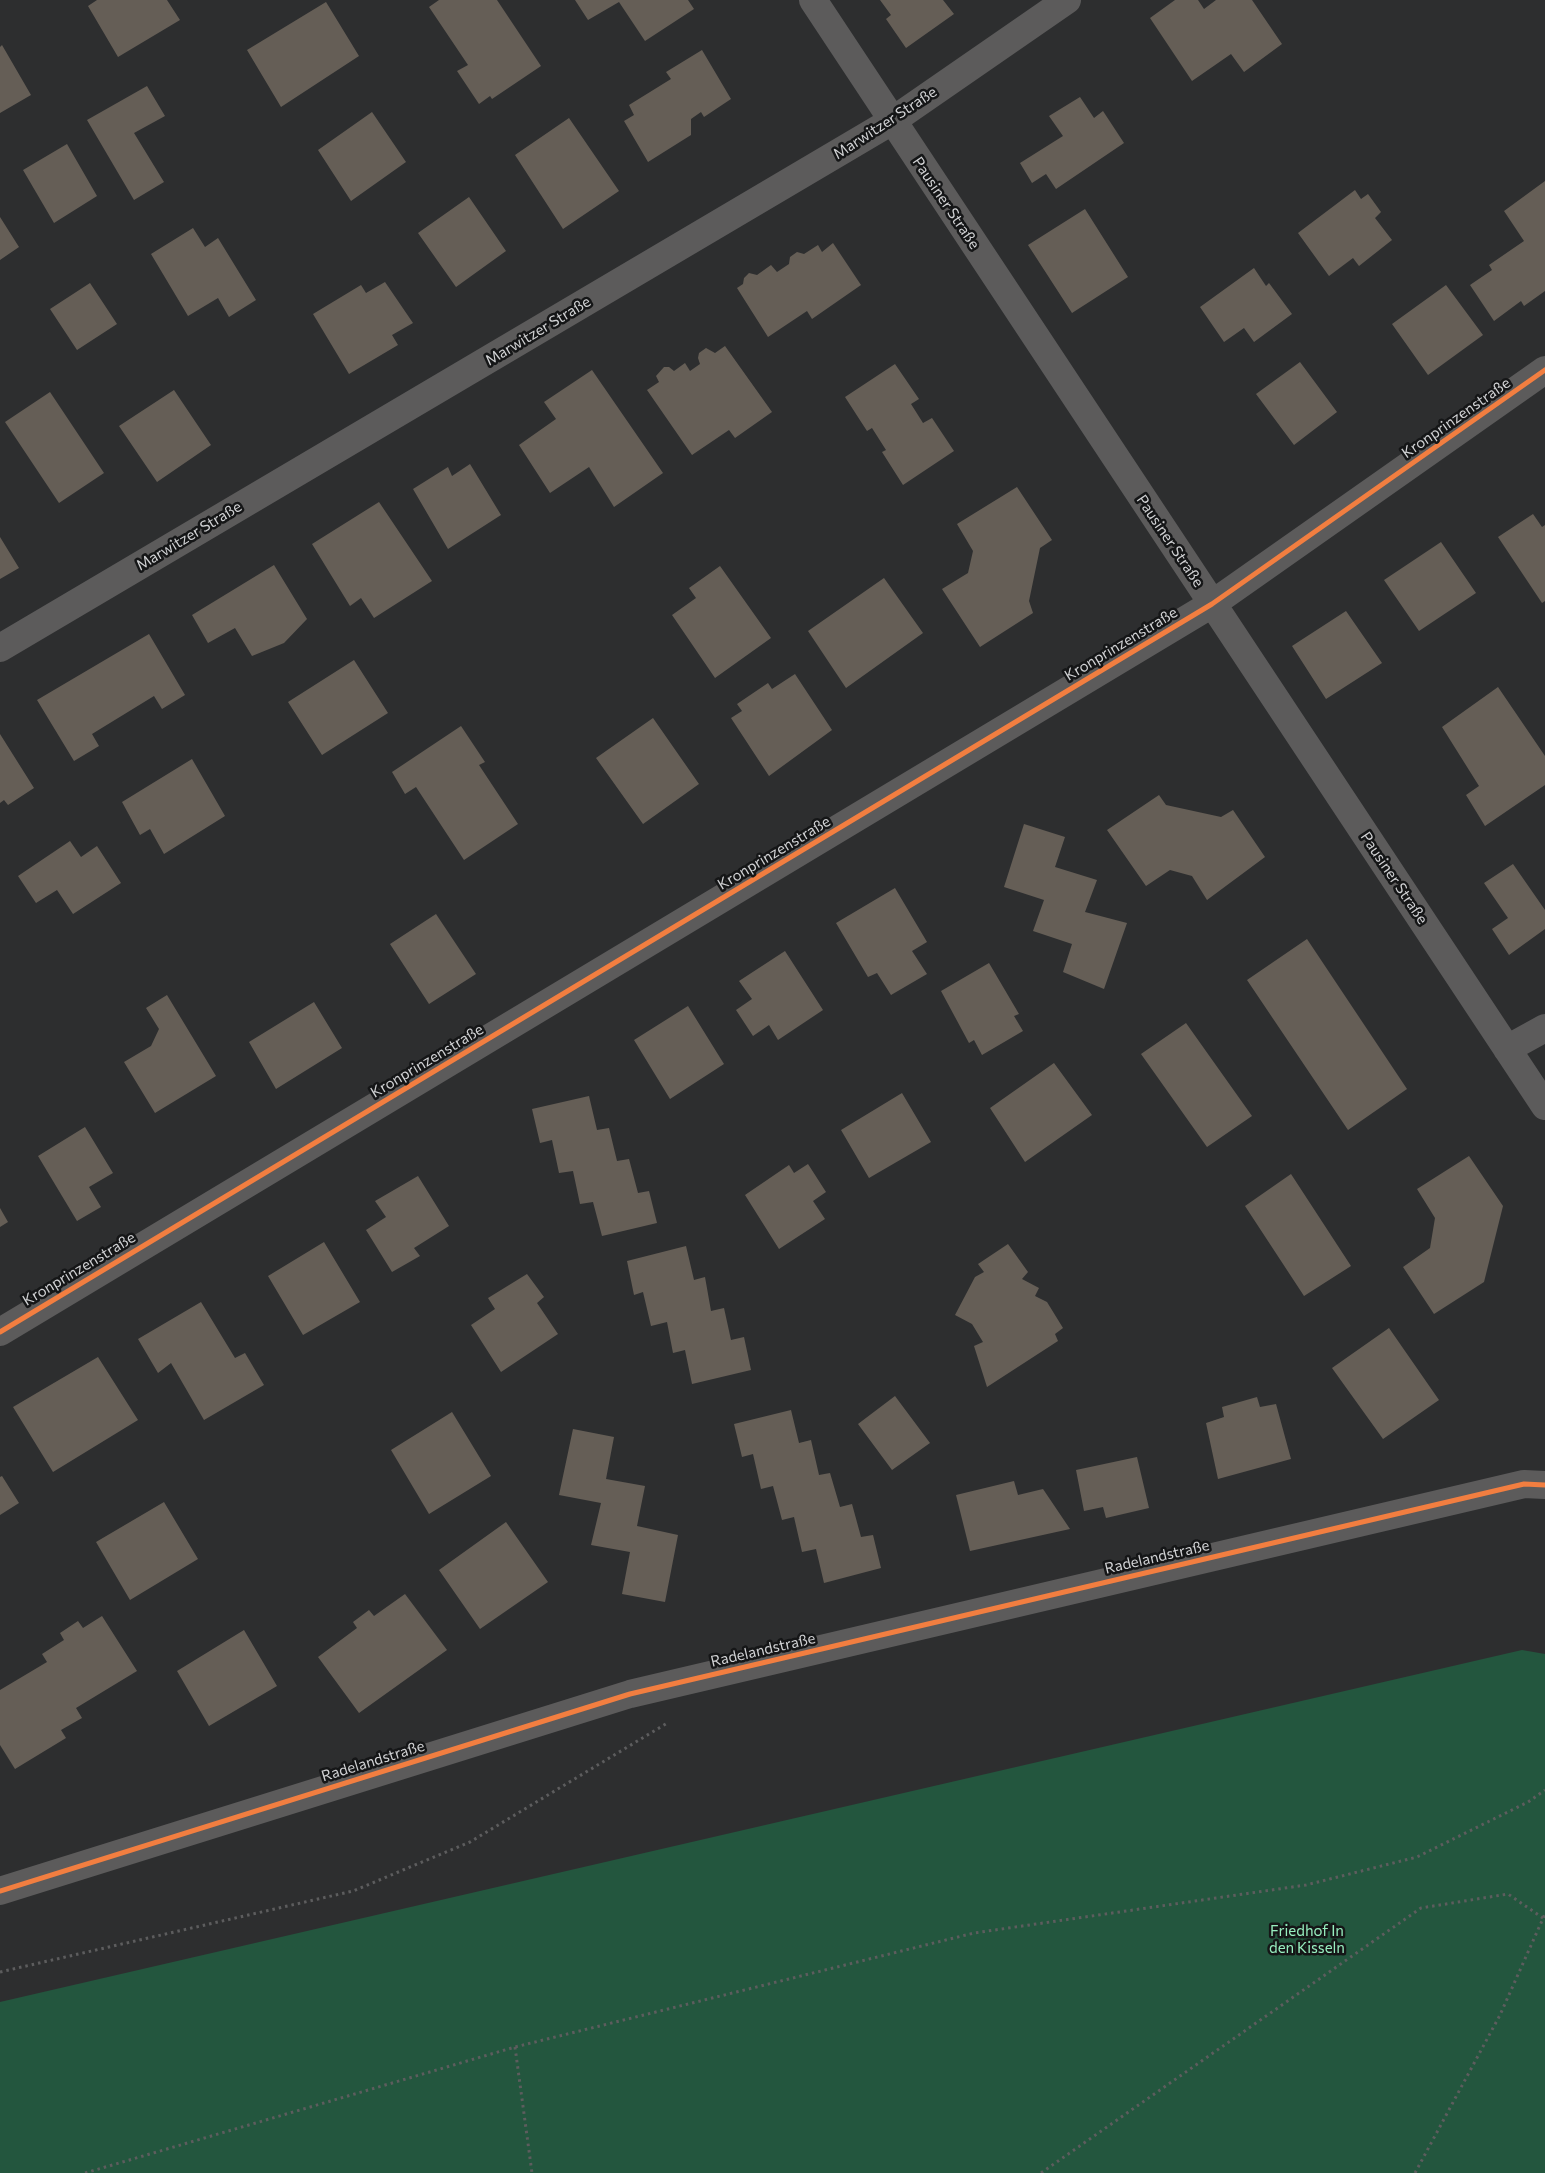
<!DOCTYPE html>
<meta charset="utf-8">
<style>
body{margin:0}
canvas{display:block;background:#2d2e2f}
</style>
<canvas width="1545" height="2173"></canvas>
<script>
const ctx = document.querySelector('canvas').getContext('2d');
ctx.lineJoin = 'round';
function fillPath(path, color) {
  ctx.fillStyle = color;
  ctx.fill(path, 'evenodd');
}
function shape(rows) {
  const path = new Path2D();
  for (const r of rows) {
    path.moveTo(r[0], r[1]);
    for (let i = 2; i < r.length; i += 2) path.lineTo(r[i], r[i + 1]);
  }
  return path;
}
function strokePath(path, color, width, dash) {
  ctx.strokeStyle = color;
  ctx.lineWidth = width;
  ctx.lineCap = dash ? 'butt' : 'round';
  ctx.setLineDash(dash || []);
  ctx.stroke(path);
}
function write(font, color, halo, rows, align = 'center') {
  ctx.font = font + ' Commissioner,sans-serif';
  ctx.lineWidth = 5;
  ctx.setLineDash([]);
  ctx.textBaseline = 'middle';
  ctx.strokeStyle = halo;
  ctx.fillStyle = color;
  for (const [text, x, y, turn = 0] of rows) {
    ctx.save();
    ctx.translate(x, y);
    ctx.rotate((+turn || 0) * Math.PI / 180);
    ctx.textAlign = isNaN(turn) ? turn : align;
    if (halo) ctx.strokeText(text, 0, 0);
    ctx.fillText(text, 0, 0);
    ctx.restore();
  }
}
fillPath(shape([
 [1522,1650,1545,1654,1545,2173,0,2173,0,2002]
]), '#23563e');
fillPath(shape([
 [97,0,167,0,180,20,118,57,88,6],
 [439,0,497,0,541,66,492,99,490,96,479,104,457,71,468,65,429,7],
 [575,0,688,0,694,9,645,41,619,2,588,20],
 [880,0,943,0,954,14,906,48,886,19,891,15],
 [1175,0,1198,0,1204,9,1216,0,1252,0,1282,44,1244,72,1231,54,1192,81,1150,18],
 [326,2,359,56,281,107,247,50],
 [2,45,31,95,0,113,0,47],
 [702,50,731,99,704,117,701,112,691,119,691,135,648,162,624,121,634,115,629,105,671,79,666,72],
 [147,86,165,116,134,133,164,182,134,200,87,120],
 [1080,97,1094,118,1103,111,1124,143,1056,189,1046,174,1032,183,1020,163,1063,136,1049,116],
 [372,112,406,162,351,201,318,150],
 [569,118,619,191,563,229,515,155],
 [67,144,97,196,54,223,23,170],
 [1545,181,1545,291,1524,306,1521,301,1494,321,1470,285,1492,270,1489,265,1524,241,1504,211],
 [1355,190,1361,199,1368,194,1381,212,1375,218,1392,240,1359,266,1353,258,1329,276,1298,233],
 [469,197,506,251,456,287,418,233],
 [1085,209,1128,277,1072,313,1028,245],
 [0,217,19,247,0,260],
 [193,228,205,247,218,238,256,300,229,317,218,298,188,316,151,254],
 [833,243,861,285,812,319,807,311,768,337,737,288,743,284,744,278,749,273,757,275,771,265,777,272,789,264,790,257,797,252,804,254,818,245,822,252],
 [1254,268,1266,286,1269,283,1292,314,1254,342,1244,328,1224,342,1200,307],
 [385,282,413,323,392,335,398,345,349,374,313,314,361,285,366,293],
 [90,283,117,324,77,350,50,309],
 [1446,285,1483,335,1428,375,1392,324],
 [725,346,772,412,735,438,729,430,692,455,647,390,659,382,656,376,664,367,669,367,674,371,685,363,690,371,700,364,698,358,699,353,706,348,715,353],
 [1300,362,1337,412,1294,445,1256,394],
 [895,364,919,399,911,404,923,423,932,418,954,451,903,485,882,452,886,450,872,428,867,431,845,397],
 [592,370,663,473,614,507,589,467,550,493,519,445,556,419,544,402],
 [174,390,211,445,157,482,119,426],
 [50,392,104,473,59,503,5,422],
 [470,464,501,515,448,549,413,489,448,467,452,476],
 [1017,487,1052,540,1040,548,1029,601,1033,613,980,647,942,589,968,573,973,551,957,524],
 [379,502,432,581,374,618,361,598,350,606,312,544],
 [1533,514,1542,527,1545,525,1545,601,1542,603,1498,537],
 [0,537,19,568,0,579],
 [1441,542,1476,593,1419,631,1384,580],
 [274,565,307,619,284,643,252,656,235,628,208,643,192,615],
 [720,566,771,638,715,678,672,615,696,598,689,588],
 [884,578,923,633,846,688,808,631],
 [1346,611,1382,663,1326,699,1292,646],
 [149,634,185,695,162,709,154,696,92,734,99,746,74,761,37,700],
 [354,660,388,713,322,755,288,702],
 [795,674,832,730,769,776,731,718,742,711,737,704,768,683,772,689],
 [1498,687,1545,756,1545,785,1485,826,1466,795,1479,786,1442,727],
 [653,718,699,784,643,824,596,758],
 [461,726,485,762,479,765,518,824,464,860,416,787,405,794,392,772],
 [0,734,34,788,8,805,4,800,0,803],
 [192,759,225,816,164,854,150,829,140,835,122,802],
 [1159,795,1166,805,1221,817,1233,810,1265,857,1207,900,1192,876,1170,870,1146,886,1107,830],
 [1024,824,1065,837,1055,867,1097,880,1085,912,1127,923,1104,989,1063,972,1072,944,1033,931,1044,900,1004,887],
 [70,841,81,857,97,846,121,883,73,914,57,890,36,903,18,876],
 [1513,864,1545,910,1545,929,1509,955,1492,929,1508,918,1484,883],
 [895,888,927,942,912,951,927,974,891,995,877,973,868,977,836,923],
 [436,914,476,974,429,1004,390,944],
 [1307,939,1407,1089,1348,1130,1247,980],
 [785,951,823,1010,778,1040,769,1025,753,1036,736,1010,752,999,739,981],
 [989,963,1019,1014,1014,1016,1023,1031,982,1055,974,1040,969,1043,941,991],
 [167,995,216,1076,155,1113,124,1062,151,1046,159,1029,146,1008],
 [314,1002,342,1048,276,1089,249,1042],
 [688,1006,724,1064,670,1099,634,1040],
 [1186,1023,1252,1116,1207,1147,1141,1054],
 [1054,1063,1092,1115,1025,1162,990,1108],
 [902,1093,931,1142,869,1178,841,1130],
 [589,1096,597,1130,609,1128,617,1161,629,1159,638,1193,649,1191,657,1223,602,1236,593,1202,580,1204,573,1171,559,1173,552,1140,540,1143,532,1109],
 [85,1127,113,1173,89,1187,101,1207,77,1221,38,1156],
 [1469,1156,1503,1206,1484,1282,1434,1314,1403,1267,1430,1248,1435,1218,1417,1189],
 [808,1164,826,1192,813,1201,825,1219,779,1249,745,1195,789,1165,794,1173],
 [1291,1174,1351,1266,1304,1296,1245,1206],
 [418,1176,449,1226,414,1248,420,1256,392,1272,366,1230,386,1217,375,1201],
 [0,1208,8,1222,0,1227],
 [324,1242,360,1302,303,1335,268,1276],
 [1008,1244,1028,1272,1022,1279,1039,1288,1035,1296,1047,1302,1063,1328,1055,1334,1058,1341,987,1387,974,1346,983,1342,972,1324,955,1315,975,1277,984,1272,978,1264],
 [686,1246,694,1280,705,1277,711,1311,724,1308,731,1340,744,1337,751,1370,692,1384,685,1350,673,1353,667,1322,651,1326,643,1292,634,1295,627,1261],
 [527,1274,544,1297,537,1303,558,1334,501,1372,471,1325,495,1309,488,1298],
 [201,1302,235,1358,245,1353,264,1385,204,1420,171,1363,158,1373,138,1339],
 [1389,1328,1439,1400,1383,1439,1332,1368],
 [98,1357,138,1420,53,1472,13,1407],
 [895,1396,930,1443,892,1470,858,1424],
 [1257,1397,1260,1407,1276,1404,1291,1459,1218,1479,1206,1423,1224,1417,1222,1407],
 [791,1410,799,1443,811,1440,819,1475,830,1473,840,1507,852,1504,861,1537,873,1535,881,1568,824,1583,816,1549,802,1552,794,1517,782,1520,773,1486,761,1489,753,1454,742,1457,734,1424],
 [452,1412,491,1476,429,1514,391,1450],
 [573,1429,614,1437,606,1479,645,1486,637,1526,678,1535,665,1602,622,1594,630,1552,591,1545,601,1503,559,1495],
 [1137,1457,1149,1508,1106,1518,1103,1507,1084,1511,1076,1470],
 [2,1476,19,1503,0,1515,0,1477],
 [1014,1481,1018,1495,1043,1489,1070,1529,970,1551,956,1495],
 [164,1502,198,1559,130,1600,96,1542],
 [506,1522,548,1582,480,1629,439,1570],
 [405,1594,447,1650,359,1713,318,1657,357,1628,353,1622,369,1610,374,1616],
 [102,1616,137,1671,76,1708,82,1718,61,1730,66,1738,15,1769,0,1745,0,1690,47,1662,42,1654,64,1640,60,1633,78,1621,83,1628],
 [244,1630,277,1686,209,1726,177,1671]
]), '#655e56');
strokePath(shape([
 [0,1972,353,1891,470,1842,669,1722],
 [515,2047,532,2173],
 [85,2173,515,2047,974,1933,1306,1885,1417,1857,1528,1802,1545,1790],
 [1041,2173,1421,1908,1508,1894,1543,1918],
 [1415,2173,1500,2015,1545,1914]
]), '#5d5d5e', 3, [2.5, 4]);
strokePath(shape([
 [813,0,1545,1106],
 [0,648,892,121,1067,0],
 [1507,1049,1545,1028],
 [0,1332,1212,604,1545,370],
 [0,1891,630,1694,1524,1484,1545,1485]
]), '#5c5b5b', 28);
strokePath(shape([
 [0,1332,1212,604,1545,370],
 [0,1891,630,1694,1524,1484,1545,1485]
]), '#f27e40', 5);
write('15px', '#d1d2d4', '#151617', [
 ["Marwitzer Straße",885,123,-33],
 ["Pausiner Straße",946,203,56],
 ["Marwitzer Straße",538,331,-31],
 ["Kronprinzenstraße",1456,418,-35],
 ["Marwitzer Straße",189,536,-31],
 ["Pausiner Straße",1170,541,56],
 ["Kronprinzenstraße",1121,644,-31],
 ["Kronprinzenstraße",774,853,-31],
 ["Pausiner Straße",1394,878,56],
 ["Kronprinzenstraße",427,1061,-31],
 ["Kronprinzenstraße",79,1269,-31],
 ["Radelandstraße",1157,1557,-13],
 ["Radelandstraße",763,1650,-13],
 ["Radelandstraße",373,1761,-17]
]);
write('15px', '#97eebf', '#151617', [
 ["Friedhof In",1307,1931],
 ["den Kisseln",1307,1948]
]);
</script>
